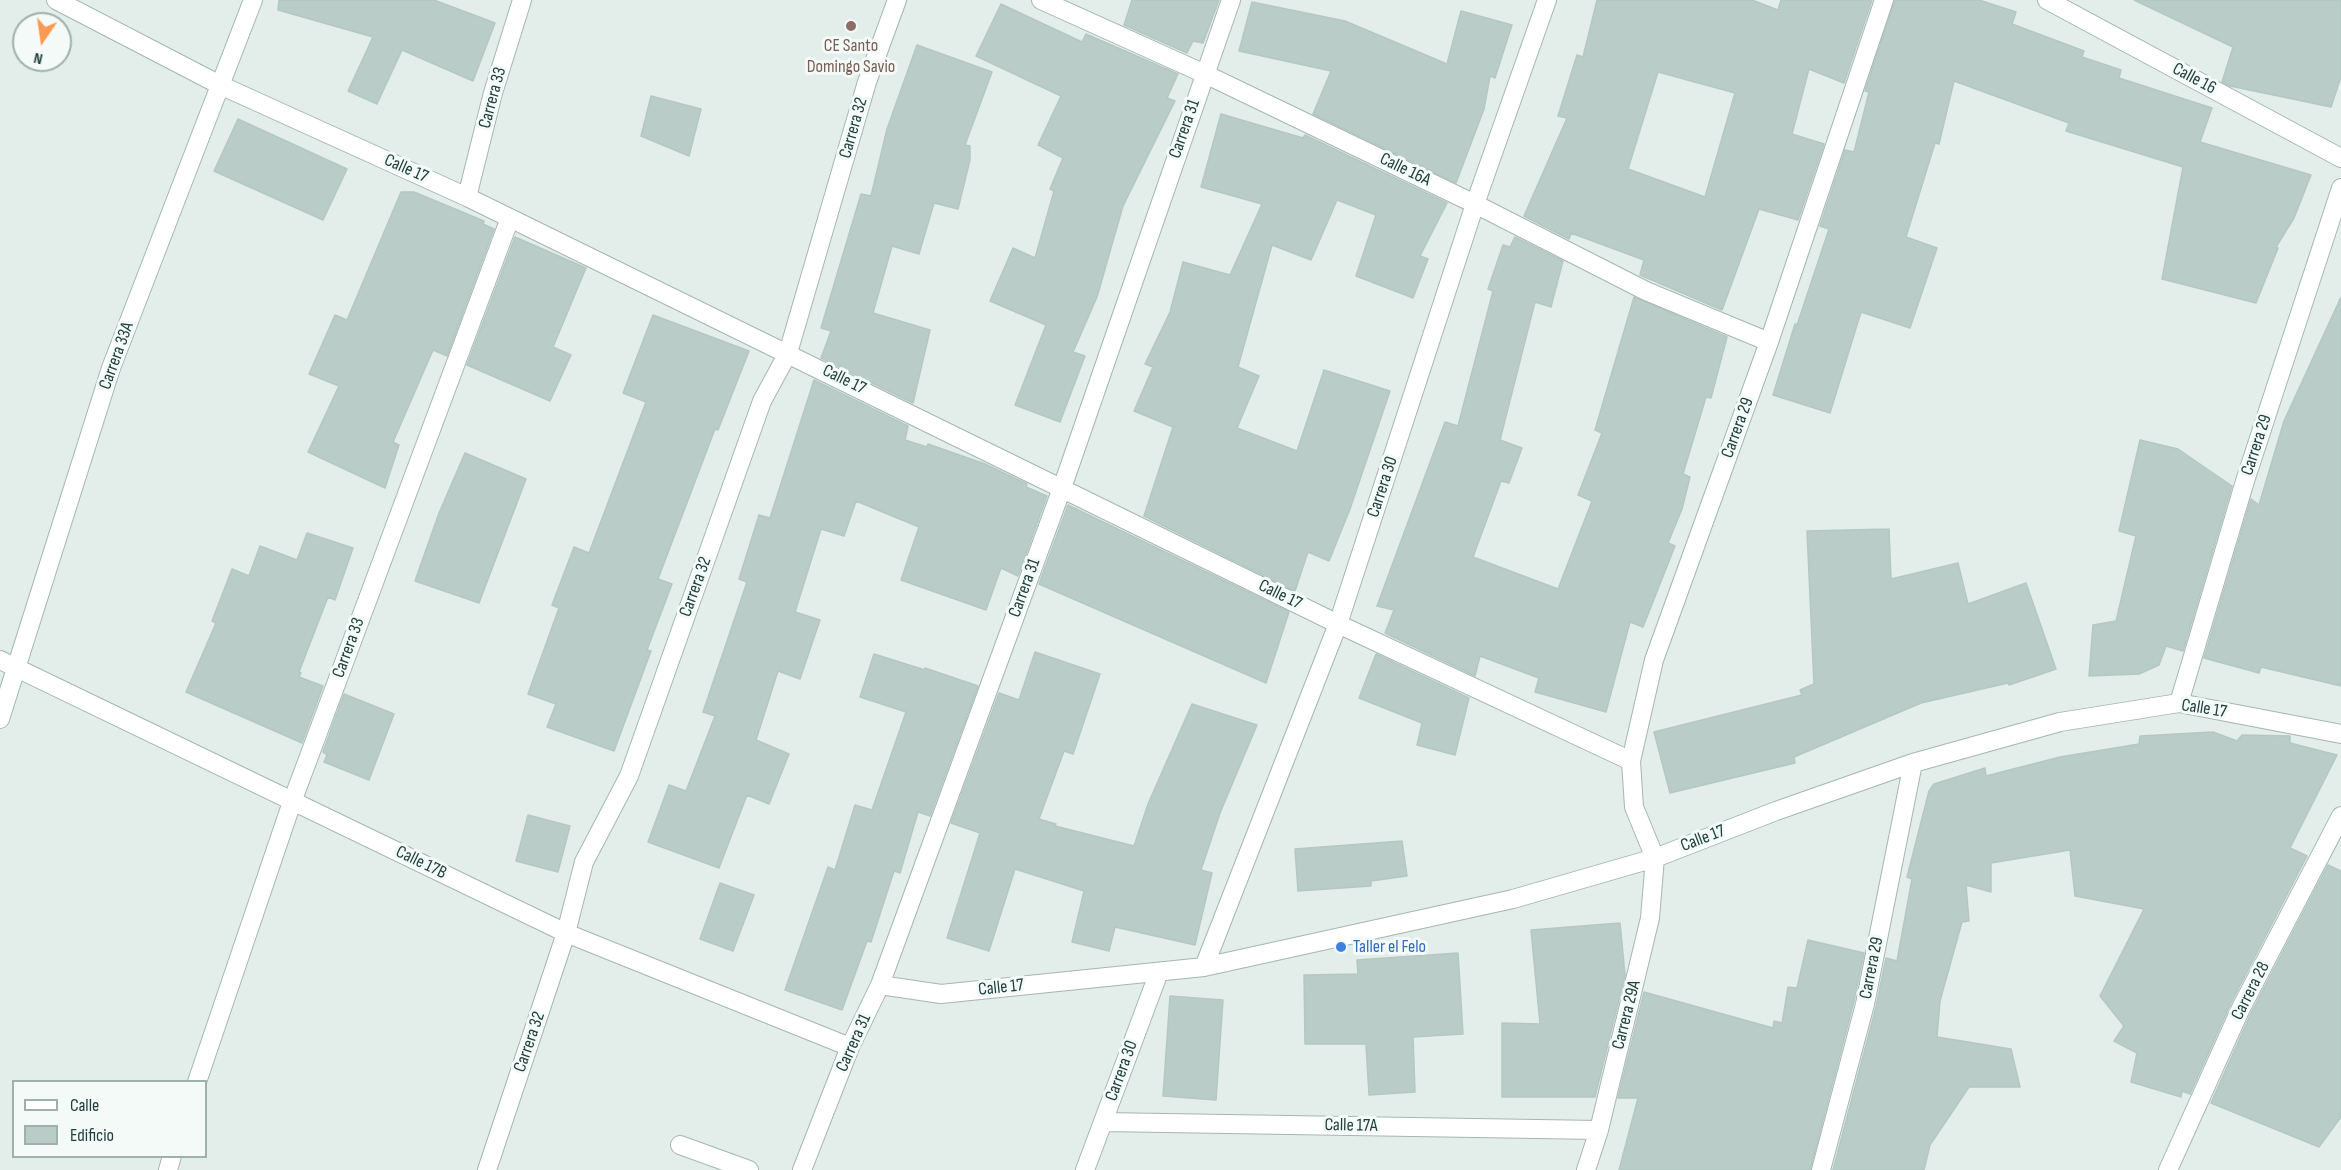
<!DOCTYPE html>
<style>
body{margin:0}
#map{position:relative;width:2341px;height:1170px;overflow:hidden;background:#e3eeeb;font-family:"Sofia Sans Condensed",sans-serif}
canvas{display:block}
.legend{position:absolute;left:12px;top:1080px;width:195px;height:78px;box-sizing:border-box;background:#f3faf8;border:2px solid #9fb0ad;margin:0;padding:8px 10px;list-style:none;font-size:18px;color:#21403d}
.legend li{display:flex;align-items:center;gap:12px;height:30px}
.legend b{width:30px;border:2px solid #9fb0ad}
.north{position:absolute;left:12px;top:12px;width:60px;height:60px;box-sizing:border-box;background:#f3faf8;border:2px solid #9fb0ad;border-radius:50%;rotate:193deg;font-size:16px;font-weight:700;line-height:24px;text-align:center;color:#21403d}
.north::after{content:'';display:block;margin:auto;width:21px;height:27px;background:#fb9a53;clip-path:polygon(50% 0,100% 100%,50% 72%,0 100%)}
</style>
<div id="map">
<canvas width="2341" height="1170"></canvas>
<ul class="legend">
<li><b style="height:8px;background:#fff"></b>Calle</li>
<li><b style="height:16px;background:#baccc7"></b>Edificio</li>
</ul>
<div class="north">N</div>
</div>
<script>
const ctx = document.querySelector('canvas').getContext('2d');
ctx.lineJoin = 'round';
function fillPath(path, color) {
  ctx.fillStyle = color;
  ctx.fill(path, 'evenodd');
}
function shape(rows) {
  const path = new Path2D();
  for (const r of rows) {
    path.moveTo(r[0], r[1]);
    for (let i = 2; i < r.length; i += 2) path.lineTo(r[i], r[i + 1]);
  }
  return path;
}
function strokePath(path, color, width, dash) {
  ctx.strokeStyle = color;
  ctx.lineWidth = width;
  ctx.lineCap = dash ? 'butt' : 'round';
  ctx.setLineDash(dash || []);
  ctx.stroke(path);
}
function write(font, color, halo, rows, align = 'center') {
  ctx.font = font + ' "Sofia Sans Condensed",sans-serif';
  ctx.lineWidth = 6;
  ctx.setLineDash([]);
  ctx.textBaseline = 'middle';
  ctx.strokeStyle = halo;
  ctx.fillStyle = color;
  for (const [text, x, y, turn = 0] of rows) {
    ctx.save();
    ctx.translate(x, y);
    ctx.rotate((+turn || 0) * Math.PI / 180);
    ctx.textAlign = isNaN(turn) ? turn : align;
    if (halo) ctx.strokeText(text, 0, 0);
    ctx.fillText(text, 0, 0);
    ctx.restore();
  }
}
const building = shape([
 [279,0,434,0,495,23,473,81,402,50,377,104,348,91,373,37,278,10,279,0],
 [1132,0,1219,0,1203,43,1193,41,1187,53,1124,25,1132,0],
 [1597,0,1752,0,1778,10,1781,0,1872,0,1844,83,1809,69,1792,134,1824,144,1798,220,1759,209,1722,310,1640,275,1644,260,1571,233,1569,239,1524,216,1567,118,1558,116,1577,55,1583,57,1597,0],
 [1658,72,1735,93,1705,197,1628,169,1658,72],
 [1895,0,1979,0,2016,12,2012,24,2084,51,2082,57,2121,70,2119,78,2212,108,2200,142,2311,175,2294,218,2276,247,2278,248,2256,303,2162,279,2183,167,2066,131,2069,123,1954,81,1939,144,1935,143,1906,237,1937,248,1910,328,1861,312,1830,413,1773,395,1795,324,1797,325,1829,229,1820,226,1845,150,1854,152,1869,92,1865,91,1895,0],
 [2134,0,2341,0,2341,77,2331,107,2230,86,2222,82,2233,47,2134,0],
 [1252,2,1345,21,1447,64,1461,11,1512,25,1495,78,1490,76,1484,109,1456,183,1313,114,1331,71,1239,51,1252,2],
 [1001,4,1082,42,1086,34,1178,74,1167,98,1175,101,1123,206,1097,297,1073,352,1085,356,1060,422,1015,405,1046,325,990,301,1013,248,1035,258,1054,191,1050,189,1063,158,1038,145,1061,96,976,56,1001,4],
 [917,45,992,72,965,145,970,146,970,160,958,209,934,203,919,254,892,246,873,313,930,330,913,403,821,358,831,331,821,328,861,194,871,196,887,129,917,45],
 [651,96,701,109,689,156,641,136,651,96],
 [1221,114,1303,138,1305,135,1447,203,1420,256,1428,259,1413,298,1356,276,1376,215,1337,200,1311,260,1272,245,1238,367,1259,376,1237,428,1297,451,1324,370,1390,391,1350,509,1329,561,1308,552,1295,591,1144,516,1173,427,1134,411,1153,367,1145,364,1170,312,1183,262,1230,275,1262,204,1201,187,1221,114],
 [238,119,347,169,323,220,214,171,238,119],
 [401,192,414,192,484,221,483,224,494,229,447,356,433,350,393,442,399,445,385,488,308,452,339,386,309,374,335,315,347,320,401,192],
 [515,237,586,268,553,347,571,355,550,401,467,365,515,237],
 [1515,237,1563,261,1551,307,1535,302,1500,440,1522,448,1509,483,1501,481,1473,557,1558,589,1592,501,1578,495,1602,433,1595,430,1634,297,1727,337,1711,398,1706,397,1683,474,1690,477,1682,509,1668,543,1675,546,1643,627,1630,622,1606,712,1535,692,1539,678,1480,656,1475,676,1385,633,1394,610,1377,606,1445,422,1458,426,1493,291,1488,289,1503,245,1510,247,1515,237],
 [2341,297,2341,686,2261,667,2259,673,2204,658,2251,499,2259,505,2284,421,2341,297],
 [653,315,749,351,718,430,715,429,658,579,672,584,647,650,651,651,614,751,547,727,556,704,528,694,559,608,552,605,574,547,589,553,646,402,623,393,653,315],
 [814,380,908,426,905,440,927,447,928,444,985,464,1027,484,1026,487,1047,496,1018,576,1001,568,986,610,901,580,919,527,856,501,844,536,821,529,795,612,820,620,800,679,778,671,756,740,789,754,769,804,747,795,719,868,648,842,669,785,686,791,715,716,703,712,747,582,739,579,759,515,770,518,814,380],
 [2140,440,2178,449,2232,486,2183,651,2166,646,2159,665,2139,674,2089,676,2093,625,2116,621,2136,536,2119,531,2140,440],
 [465,453,526,479,479,603,415,581,439,513,465,453],
 [1068,505,1289,612,1266,683,1039,584,1068,505],
 [1889,529,1891,579,1958,563,1968,604,2026,583,2056,669,2009,685,2008,683,1921,703,1794,757,1795,763,1670,793,1654,732,1802,695,1800,690,1814,684,1807,531,1889,529],
 [307,533,353,548,335,600,328,597,299,672,301,673,299,677,323,686,302,743,186,692,216,623,212,621,232,569,249,576,260,546,297,560,307,533],
 [1035,652,1100,674,1073,754,1064,751,1039,819,1056,824,1055,826,1134,846,1148,804,1192,704,1257,725,1220,813,1201,870,1212,873,1195,945,1115,927,1109,951,1072,942,1084,891,1015,869,989,951,947,938,980,833,951,823,999,693,1019,700,1035,652],
 [874,654,925,670,925,668,978,686,930,816,918,812,900,873,894,871,871,942,867,941,842,1010,785,990,828,867,835,870,855,805,872,810,906,712,860,697,874,654],
 [1376,654,1469,698,1455,755,1417,745,1422,723,1359,698,1376,654],
 [344,694,394,714,369,780,324,762,327,755,323,752,344,694],
 [2213,732,2237,741,2242,735,2290,736,2290,743,2337,755,2290,848,2307,856,2231,1003,2190,1094,2182,1091,2181,1097,2131,1082,2137,1053,2114,1041,2124,1026,2100,996,2144,909,2075,896,2070,850,1991,863,1991,892,1966,885,1969,921,1962,922,1940,1001,1937,1037,2011,1049,2020,1087,1969,1087,1930,1145,1924,1170,1833,1170,1876,1007,1886,958,1897,961,1912,879,1907,877,1929,791,1934,784,1985,768,1986,776,2060,757,2139,744,2140,736,2213,732],
 [528,815,570,826,558,872,516,861,528,815],
 [1402,841,1407,876,1371,881,1371,886,1298,891,1295,849,1402,841],
 [2328,865,2341,871,2341,1117,2319,1147,2211,1103,2251,1013,2328,865],
 [720,883,754,895,733,951,700,939,720,883],
 [1620,923,1625,975,1595,1097,1502,1097,1502,1023,1540,1024,1531,930,1620,923],
 [1808,940,1864,953,1854,1001,1810,1170,1619,1170,1638,1098,1618,1098,1644,992,1773,1028,1774,1021,1782,1023,1788,987,1797,988,1808,940],
 [1458,953,1463,1034,1413,1037,1415,1092,1369,1095,1366,1044,1305,1044,1304,975,1358,974,1357,960,1458,953],
 [1170,996,1223,1000,1216,1100,1163,1096,1170,996]
]);
fillPath(building, '#baccc7');
strokePath(building, '#b4c8c3', 1.5);
const street = shape([
 [56,0,220,85,467,197,1338,624,1631,761],
 [1041,0,1205,74,1475,204,1646,291,1769,342],
 [2047,0,2341,158],
 [467,197,493,93,522,0],
 [0,660,566,933,850,1047],
 [2179,703,2245,481,2341,188],
 [0,719,111,368,253,0],
 [1204,967,1338,624,1475,204,1547,0],
 [880,985,941,994,1204,967,1513,899,1655,858,1776,811,1913,763,2060,722,2179,703,2341,734],
 [197,1082,292,802,510,218],
 [1103,1122,1599,1130],
 [680,1145,749,1170],
 [168,1170,172,1156],
 [487,1170,566,933,584,862,629,776,762,401,788,353,867,82,897,0],
 [802,1170,850,1047,880,985,1062,488,1231,0],
 [1085,1170,1159,972],
 [1586,1170,1599,1130,1650,918,1655,858,1634,807,1631,761,1654,660,1769,342,1884,0],
 [1821,1170,1865,1004,1913,763],
 [2168,1170,2241,1008,2341,816]
]);
strokePath(street, '#a5b6b3', 20);
strokePath(street, '#fff', 18);
for (const [x, y, r, color] of [
 [851,26,6,"#8d6e63"],
 [1341,947,6,"#3f7fe0"]
]) {
  const dot = new Path2D();
  dot.arc(x, y, r, 0, 2 * Math.PI);
  ctx.fillStyle = color;
  ctx.fill(dot);
  strokePath(dot, '#f3faf8', 2);
}
write('18px', '#785e54', '#f3faf8', [
 ["CE Santo",851,46],
 ["Domingo Savio",851,67]
]);
write('18px', '#21403d', '#f3faf8', [
 ["Calle 16",2194,79,28],
 ["Carrera 33",493,98,-75],
 ["Carrera 32",854,128,-74],
 ["Carrera 31",1185,129,-71],
 ["Calle 17",406,169,24],
 ["Calle 16A",1405,170,26],
 ["Carrera 33A",117,356,-70],
 ["Calle 17",844,380,26],
 ["Carrera 29",1738,428,-70],
 ["Carrera 29",2257,445,-72],
 ["Carrera 30",1383,487,-72],
 ["Carrera 32",696,587,-70],
 ["Carrera 31",1025,588,-70],
 ["Calle 17",1280,595,26],
 ["Carrera 33",349,648,-70],
 ["Calle 17",2204,709,9],
 ["Calle 17",1703,839,-21],
 ["Calle 17B",421,863,26],
 ["Carrera 29",1872,968,-79],
 ["Calle 17",1001,988,-6],
 ["Carrera 28",2251,991,-63],
 ["Carrera 29A",1627,1015,-76],
 ["Carrera 32",530,1042,-71],
 ["Carrera 31",854,1043,-66],
 ["Carrera 30",1122,1071,-70],
 ["Calle 17A",1351,1126,1]
]);
write('18px', '#366cbe', '#f3faf8', [
 ["Taller el Felo",1353,947]
], 'left');
</script>
